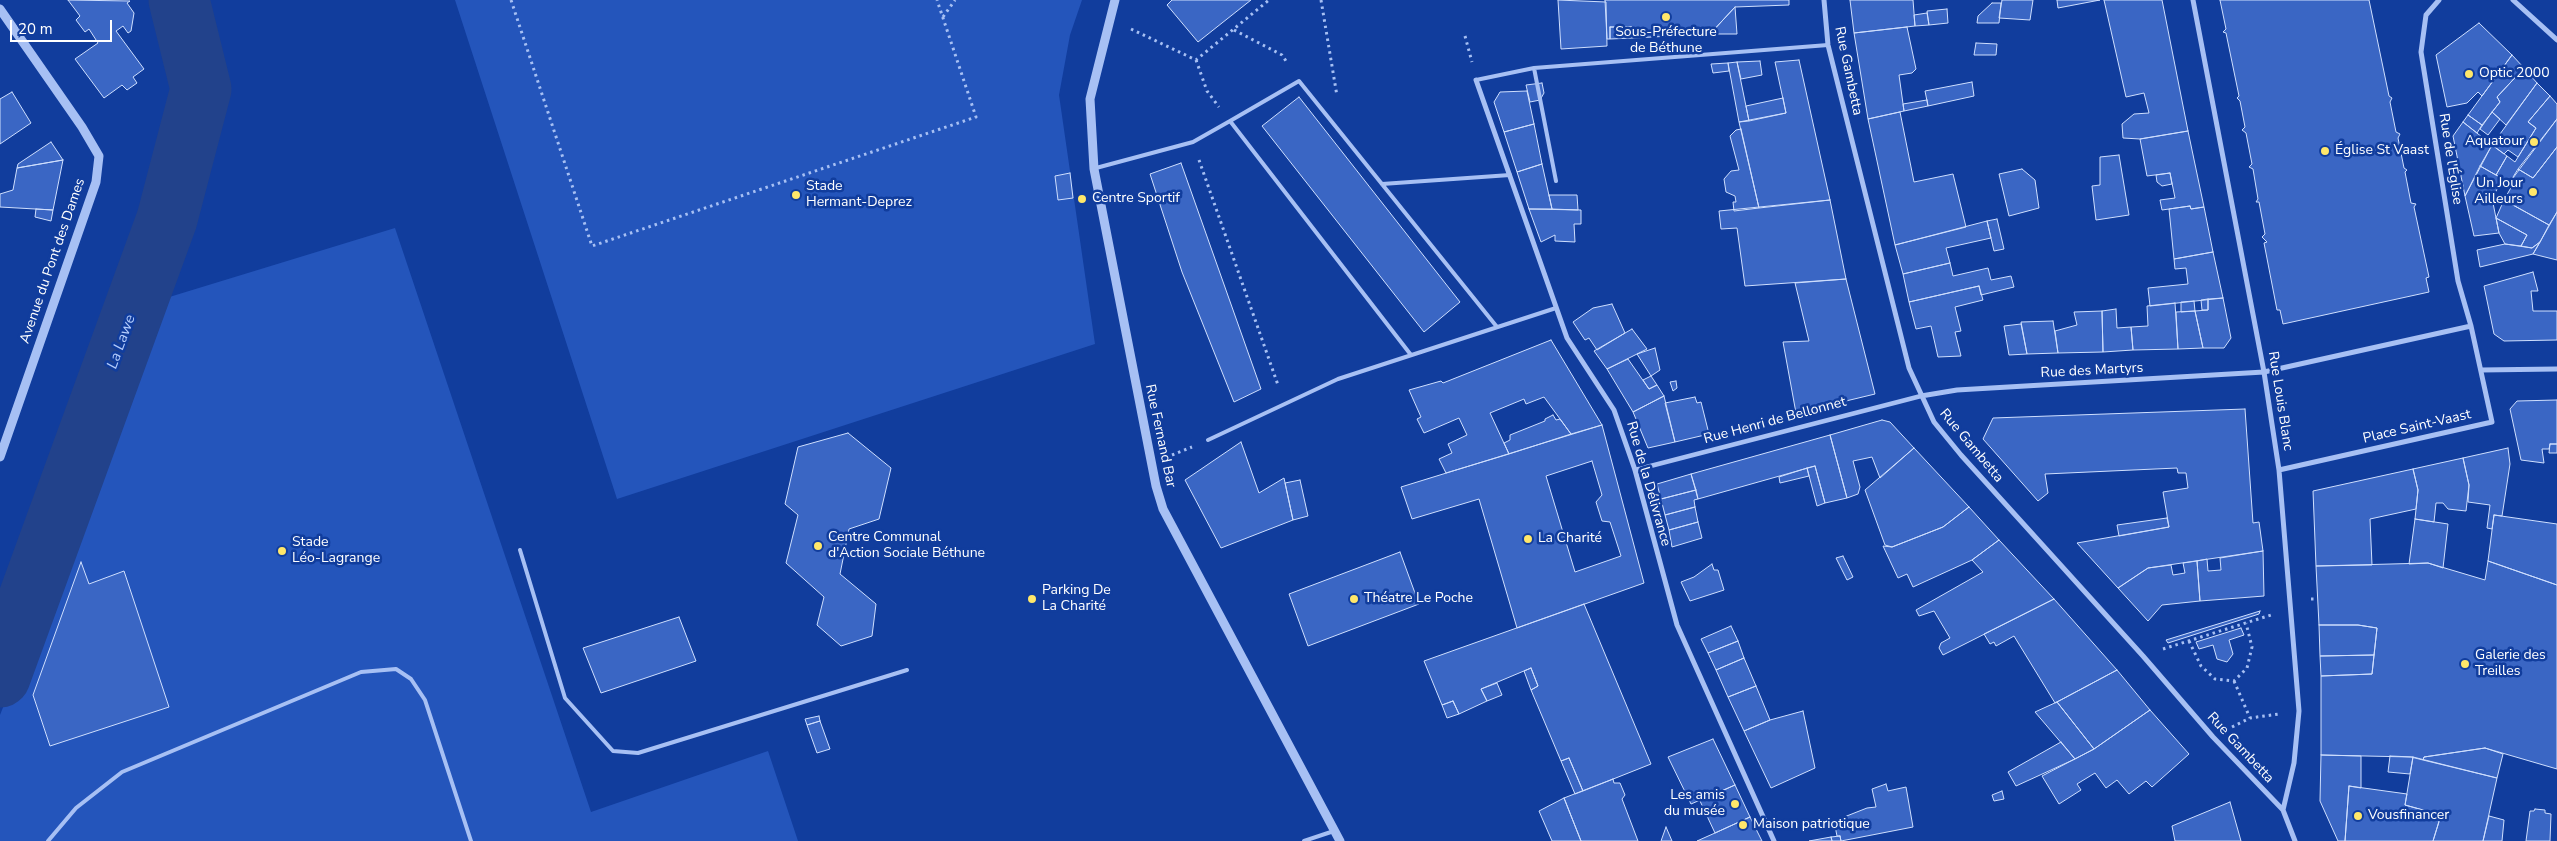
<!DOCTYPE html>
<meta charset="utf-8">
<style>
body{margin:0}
#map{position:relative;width:2557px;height:841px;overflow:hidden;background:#113d9d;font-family:"Nunito Sans",sans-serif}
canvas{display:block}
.scale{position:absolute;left:10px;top:20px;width:102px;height:22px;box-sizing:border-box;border:2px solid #fff;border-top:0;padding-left:6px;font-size:15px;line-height:18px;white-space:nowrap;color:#fff;-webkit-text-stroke:4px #113d9d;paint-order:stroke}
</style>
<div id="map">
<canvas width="2557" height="841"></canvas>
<div class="scale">20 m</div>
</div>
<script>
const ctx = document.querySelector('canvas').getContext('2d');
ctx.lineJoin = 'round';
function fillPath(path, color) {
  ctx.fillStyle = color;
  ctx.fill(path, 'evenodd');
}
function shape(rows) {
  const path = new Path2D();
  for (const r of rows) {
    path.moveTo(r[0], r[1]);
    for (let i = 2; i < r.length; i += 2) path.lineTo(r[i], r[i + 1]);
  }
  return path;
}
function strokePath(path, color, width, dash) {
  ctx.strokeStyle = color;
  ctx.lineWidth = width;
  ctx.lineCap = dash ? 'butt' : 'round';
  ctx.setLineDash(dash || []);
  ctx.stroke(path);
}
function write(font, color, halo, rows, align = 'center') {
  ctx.font = font + ' "Nunito Sans",sans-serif';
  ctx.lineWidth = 5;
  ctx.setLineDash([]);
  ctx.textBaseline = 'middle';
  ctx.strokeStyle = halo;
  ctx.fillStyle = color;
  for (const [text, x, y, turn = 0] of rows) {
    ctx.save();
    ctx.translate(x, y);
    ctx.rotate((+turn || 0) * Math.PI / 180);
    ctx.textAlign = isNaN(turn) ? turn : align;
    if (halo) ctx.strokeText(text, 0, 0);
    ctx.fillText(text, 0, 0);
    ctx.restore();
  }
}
fillPath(shape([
 [455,0,1082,0,1070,35,1059,95,1095,344,617,499],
 [395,228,591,812,768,751,798,841,0,841,0,715,46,599,75,502,140,306]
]), '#2455bb');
strokePath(shape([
 [0,677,167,219,201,89,179,0]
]), '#22428b', 61);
const building = shape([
 [68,0,130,1,127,3,134,13,131,31,128,33,123,26,116,31,144,69,133,77,137,83,127,90,122,85,104,98,75,59,98,43,89,29,85,32,76,20,80,16,68,0],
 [1172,0,1251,0,1198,42,1167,5,1172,0],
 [1558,0,1606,2,1607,46,1561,49,1558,0],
 [1605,0,1789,0,1789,5,1735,7,1710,34,1633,38,1632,27,1610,27,1610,39,1607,39,1605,0],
 [1850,0,1913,0,1915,26,1854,33,1850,0],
 [2002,0,2033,0,2030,20,1999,18,2002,0],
 [2057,0,2100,0,2058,8,2057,0],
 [2104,0,2162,0,2188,131,2140,139,2123,138,2122,124,2134,114,2149,113,2144,93,2126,97,2104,0],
 [2220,0,2369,0,2389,96,2392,98,2390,102,2396,132,2400,134,2398,138,2404,168,2407,170,2405,172,2411,203,2416,204,2414,207,2429,277,2426,278,2429,292,2283,324,2280,310,2277,310,2264,243,2267,242,2262,237,2265,234,2259,202,2256,202,2258,199,2253,169,2249,167,2252,164,2246,133,2242,130,2245,127,2240,101,2237,98,2239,96,2226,33,2223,32,2226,29,2220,0],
 [1992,3,2001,3,1999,23,1977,23,1978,16,1992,3],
 [1735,7,1737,34,1710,34,1735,7],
 [1947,9,1948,23,1929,25,1927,11,1947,9],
 [1927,13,1929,25,1915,26,1914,15,1927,13],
 [2479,23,2512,55,2482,96,2478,92,2467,103,2447,107,2436,55,2479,23],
 [1610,27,1632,27,1633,38,1610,39,1610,27],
 [1907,27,1916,69,1912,73,1899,75,1904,111,1868,119,1854,33,1907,27],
 [1976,43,1997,44,1996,55,1974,55,1976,43],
 [2512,55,2524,68,2497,97,2500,102,2482,125,2468,115,2512,55],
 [1799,60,1830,200,1759,208,1739,122,1786,113,1775,62,1799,60],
 [1760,61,1762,75,1741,79,1737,62,1760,61],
 [1737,62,1749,121,1739,122,1728,63,1737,62],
 [1728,63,1729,71,1713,73,1711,64,1728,63],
 [2524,68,2537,83,2506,125,2492,112,2500,102,2497,97,2524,68],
 [1972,82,1974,96,1928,106,1925,91,1972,82],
 [1542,83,1544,93,1540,100,1530,102,1526,85,1542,83],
 [2537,83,2550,96,2528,122,2536,128,2518,157,2508,150,2504,154,2492,145,2537,83],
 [1527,91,1534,124,1504,132,1494,102,1500,92,1527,91],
 [12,92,31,123,0,144,0,99,12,92],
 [2550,96,2557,104,2557,119,2510,182,2496,175,2507,156,2515,162,2536,128,2528,122,2550,96],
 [1299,97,1460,302,1424,332,1262,126,1299,97],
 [1783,98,1786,113,1749,121,1746,106,1783,98],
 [1927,100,1928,106,1904,111,1903,104,1927,100],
 [1900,112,1914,182,1953,174,1966,227,1895,245,1868,119,1900,112],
 [2492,112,2500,119,2488,135,2480,129,2492,112],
 [2468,115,2482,125,2477,133,2463,122,2468,115],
 [2557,119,2557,147,2533,178,2518,169,2557,119],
 [2463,122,2492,145,2465,196,2453,136,2463,122],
 [1534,124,1542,164,1517,172,1504,132,1534,124],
 [1741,129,1759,208,1734,211,1733,202,1736,202,1735,196,1726,192,1724,179,1731,171,1739,170,1730,136,1736,130,1741,129],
 [2188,131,2204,207,2191,209,2190,206,2162,210,2160,200,2175,198,2170,173,2147,176,2140,139,2188,131],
 [51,142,63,160,17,168,18,164,51,142],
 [2492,145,2507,156,2496,175,2480,166,2492,145],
 [2557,147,2557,212,2549,225,2504,200,2513,184,2510,182,2518,169,2533,178,2557,147],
 [2119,155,2129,215,2096,220,2092,186,2100,185,2100,157,2119,155],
 [63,160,53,210,0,207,0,194,13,190,17,168,63,160],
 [1181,163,1261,389,1234,402,1182,272,1150,174,1181,163],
 [1542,164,1552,209,1529,209,1517,172,1542,164],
 [2480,166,2503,179,2492,198,2499,233,2474,236,2465,196,2480,166],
 [2022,169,2035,180,2039,208,2009,216,1999,174,2022,169],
 [1070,173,1073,198,1058,200,1055,176,1070,173],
 [2170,173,2172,184,2162,186,2157,182,2156,175,2170,173],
 [1549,195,1577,195,1578,210,1552,209,1549,195],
 [1830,200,1846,279,1745,286,1737,228,1721,229,1719,211,1830,200],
 [2504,200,2549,225,2540,242,2532,248,2521,246,2527,235,2496,218,2504,200],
 [2190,206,2191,209,2204,207,2213,252,2174,259,2169,209,2190,206],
 [36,209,53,210,51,221,35,217,36,209],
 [1529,209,1581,210,1581,224,1574,224,1575,242,1555,241,1555,235,1541,242,1529,209],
 [2557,212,2557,260,2533,254,2540,242,2557,212],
 [2496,218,2527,235,2521,246,2505,244,2499,233,2496,218],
 [1997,219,2004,249,1994,251,1987,221,1997,219],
 [1987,221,1991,238,1946,248,1950,263,1903,274,1895,245,1987,221],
 [2540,242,2533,254,2480,267,2477,250,2505,244,2532,248,2540,242],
 [2213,252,2223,298,2150,306,2148,288,2188,284,2186,268,2175,269,2174,259,2213,252],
 [1950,263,1953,276,1988,268,1991,280,2011,276,2014,287,1981,295,1979,286,1909,302,1903,274,1950,263],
 [2533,272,2538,291,2531,291,2533,311,2557,311,2557,340,2504,341,2494,334,2484,286,2533,272],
 [1846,279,1875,394,1796,413,1783,342,1809,341,1795,283,1846,279],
 [1979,286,1983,300,1955,307,1961,331,1955,332,1961,356,1938,357,1931,326,1916,329,1909,302,1979,286],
 [2223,298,2231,338,2224,348,2203,348,2195,311,2208,310,2208,299,2223,298],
 [2208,299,2208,310,2202,310,2201,300,2208,299],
 [2194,301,2195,311,2181,312,2181,302,2194,301],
 [2175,303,2178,349,2133,350,2131,327,2148,326,2147,306,2175,303],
 [1612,304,1625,333,1597,350,1589,338,1585,340,1573,322,1593,308,1612,304],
 [2116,309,2117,328,2131,327,2133,350,2103,352,2102,311,2116,309],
 [2102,311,2103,352,2058,353,2055,331,2077,325,2074,312,2102,311],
 [2195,311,2203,348,2178,349,2176,312,2195,311],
 [2053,321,2058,353,2027,354,2021,322,2053,321],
 [2021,324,2027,354,2009,355,2004,326,2021,324],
 [1632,329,1647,349,1607,369,1594,351,1632,329],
 [1551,340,1602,425,1571,434,1544,397,1526,404,1524,399,1490,413,1509,454,1446,473,1439,459,1452,453,1448,444,1467,435,1459,418,1424,433,1417,419,1421,417,1409,390,1441,381,1443,383,1551,340],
 [1655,348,1660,370,1651,376,1637,354,1655,348],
 [1628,359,1649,389,1657,385,1664,396,1633,412,1607,369,1628,359],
 [1651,376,1657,385,1649,389,1643,380,1651,376],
 [1676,381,1677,388,1673,391,1670,382,1676,381],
 [1664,396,1675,442,1648,448,1633,412,1664,396],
 [1695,397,1697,403,1701,402,1709,434,1675,442,1665,403,1695,397],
 [2557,400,2557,444,2550,444,2549,449,2542,449,2544,463,2521,460,2510,409,2517,401,2557,400],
 [2245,409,2253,523,2259,522,2263,551,2148,568,2118,588,2077,543,2169,527,2163,492,2188,488,2186,473,2178,473,2177,468,2045,474,2048,493,2038,501,1983,439,1993,418,2245,409],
 [1553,415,1556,420,1560,419,1571,434,1509,454,1504,443,1510,440,1510,435,1545,421,1545,419,1553,415],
 [1882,420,1890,422,1914,448,1880,478,1872,457,1853,461,1860,487,1858,494,1847,498,1830,435,1882,420],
 [1602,425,1644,583,1517,628,1479,499,1412,519,1401,487,1602,425],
 [1592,461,1602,495,1596,502,1602,521,1610,522,1621,556,1575,572,1546,476,1592,461],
 [848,433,891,468,879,519,849,529,840,574,876,604,872,636,841,646,817,625,824,597,786,563,798,515,785,504,798,447,848,433],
 [1830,435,1847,498,1825,503,1815,466,1698,499,1691,474,1830,435],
 [1241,442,1259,493,1284,478,1293,520,1221,548,1185,480,1241,442],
 [2550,444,2557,444,2557,453,2549,453,2550,444],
 [1914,448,1969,507,1943,527,1892,547,1885,545,1865,490,1914,448],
 [2508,448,2510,464,2502,516,2494,515,2492,529,2487,528,2490,505,2468,502,2469,485,2463,458,2508,448],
 [2463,458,2469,485,2466,511,2448,509,2443,503,2436,503,2434,522,2415,519,2418,490,2413,469,2463,458],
 [1815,466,1825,503,1817,506,1807,468,1815,466],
 [1807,468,1809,476,1780,483,1779,477,1807,468],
 [2413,469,2418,490,2416,509,2370,519,2372,565,2316,566,2313,491,2413,469],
 [1691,474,1696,490,1661,499,1657,484,1691,474],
 [1300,480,1308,516,1293,520,1285,483,1300,480],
 [1696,490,1698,499,1694,500,1695,507,1665,515,1661,499,1696,490],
 [1695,507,1698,522,1669,530,1665,515,1695,507],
 [1969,507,1999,540,1972,560,1913,587,1907,574,1898,578,1883,546,1892,547,1943,527,1969,507],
 [2494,515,2557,524,2557,585,2488,561,2494,515],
 [2167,518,2169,527,2119,536,2117,525,2167,518],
 [2415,519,2448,524,2443,568,2428,563,2409,564,2415,519],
 [1698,522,1702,538,1672,547,1669,530,1698,522],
 [1999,540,2054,599,1943,655,1939,648,1941,643,1950,638,1934,611,1919,616,1916,610,1983,572,1972,560,1999,540],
 [2263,551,2264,596,2200,601,2197,561,2207,559,2208,571,2221,570,2220,558,2263,551],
 [1400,552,1419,604,1308,646,1289,594,1400,552],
 [1843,556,1853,577,1847,580,1836,558,1843,556],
 [2197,561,2200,601,2162,605,2148,621,2118,588,2148,568,2171,565,2173,575,2185,573,2183,563,2197,561],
 [2488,561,2557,585,2557,769,2485,748,2424,757,2423,760,2411,757,2321,755,2321,676,2372,674,2377,628,2358,625,2319,625,2316,566,2428,563,2485,580,2488,561],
 [81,562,89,584,124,571,169,707,50,746,33,695,81,562],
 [1712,564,1714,570,1718,570,1724,590,1690,601,1681,582,1694,577,1712,564],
 [2054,599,2117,670,2055,703,2014,636,1996,646,1994,642,1990,644,1984,634,2054,599],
 [1584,604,1651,764,1583,791,1569,758,1561,761,1531,690,1538,686,1531,668,1481,689,1487,701,1459,714,1453,701,1442,705,1424,661,1584,604],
 [2260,611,2259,614,2168,643,2166,640,2260,611],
 [679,617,696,661,601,693,583,648,679,617],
 [2319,625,2358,625,2377,628,2374,655,2320,656,2319,625],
 [1731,626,1738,641,1708,653,1701,639,1731,626],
 [2241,628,2244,635,2229,640,2233,654,2227,662,2217,659,2213,645,2199,649,2196,642,2241,628],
 [1738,641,1744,658,1716,670,1708,653,1738,641],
 [2374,655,2372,674,2321,676,2320,656,2374,655],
 [1744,658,1756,686,1728,697,1716,670,1744,658],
 [1531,668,1538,686,1531,690,1524,671,1531,668],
 [2117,670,2150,710,2094,749,2057,702,2117,670],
 [1497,683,1502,695,1487,701,1481,689,1497,683],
 [1756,686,1770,720,1744,731,1728,697,1756,686],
 [1453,701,1459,714,1447,718,1442,705,1453,701],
 [2057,702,2094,749,2075,759,2035,712,2057,702],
 [2150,710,2189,754,2152,787,2146,781,2129,794,2117,780,2106,788,2095,773,2077,784,2081,790,2059,804,2042,776,2094,749,2150,710],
 [1803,711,1815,768,1771,788,1744,731,1770,720,1803,711],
 [819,716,820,721,807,725,805,719,819,716],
 [820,721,830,749,817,753,807,725,820,721],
 [1713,739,1735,785,1691,804,1668,757,1713,739],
 [2061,742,2075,759,2016,786,2008,772,2061,742],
 [2485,748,2503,754,2497,778,2423,760,2424,757,2485,748],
 [2321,755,2361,756,2361,788,2349,786,2345,841,2338,841,2320,801,2321,755],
 [2390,756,2413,757,2410,774,2388,772,2390,756],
 [2413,757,2497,778,2483,841,2433,841,2441,815,2405,805,2413,757],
 [1569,758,1583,791,1575,794,1561,761,1569,758],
 [1613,779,1614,783,1620,783,1625,795,1622,799,1638,841,1581,841,1564,798,1613,779],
 [1886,784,1888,791,1906,787,1913,827,1841,841,1840,836,1837,836,1834,821,1867,808,1876,807,1872,789,1886,784],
 [1735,785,1750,817,1715,833,1700,801,1735,785],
 [2349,786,2407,794,2405,805,2441,815,2433,841,2345,841,2349,786],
 [2002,791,2004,799,1994,801,1992,795,2002,791],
 [1564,798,1581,841,1552,841,1539,811,1564,798],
 [2230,802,2241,841,2175,841,2172,826,2230,802],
 [2535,809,2545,810,2545,813,2551,814,2550,841,2526,841,2530,811,2534,811,2535,809],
 [2489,816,2504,820,2502,841,2483,841,2489,816],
 [1750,817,1762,841,1697,841,1715,833,1750,817],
 [1666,827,1672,841,1661,841,1666,827],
 [1840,836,1841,841,1832,841,1831,837,1840,836],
 [1831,837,1832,841,1809,841,1831,837]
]);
fillPath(building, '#3a66c4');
strokePath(building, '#cfdffe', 1);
strokePath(shape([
 [511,0,592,246,976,117,937,0],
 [1321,0,1337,96],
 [943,17,955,0],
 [1131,29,1196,60,1269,0],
 [1234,30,1282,55,1288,64],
 [1465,36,1472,62],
 [1196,60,1207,91,1219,107],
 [1199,160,1278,385],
 [1172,455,1192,447],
 [2311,599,2317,599],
 [2189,641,2201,666,2215,679,2234,681,2247,668,2252,647,2246,623],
 [2163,649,2271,615],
 [2234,681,2250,718],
 [2232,727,2250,718,2279,714]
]), '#a7c0f4', 3, [2.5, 4]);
strokePath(shape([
 [1534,68,1556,181],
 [1476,80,1534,68,1828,45],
 [1096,168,1193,142,1230,121],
 [1382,184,1510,175],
 [1411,355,1230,121,1299,81,1497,327],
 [1208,440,1338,379,1556,308],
 [520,550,565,698,613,751,638,753,907,670],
 [48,841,76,808,122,772,361,672,396,669,411,679,425,700,471,841],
 [1304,841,1334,831]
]), '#a7c0f4', 4);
strokePath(shape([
 [1635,470,1921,396]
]), '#a7c0f4', 4.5);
strokePath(shape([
 [1824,0,1828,45,1909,368,1934,422,1961,455,2143,656,2213,737,2283,810,2295,841],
 [2193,0,2264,372,2279,470,2299,711,2294,763,2283,810],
 [2439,0,2426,15,2421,52,2458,281,2471,326],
 [2513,0,2557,40],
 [1476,80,1567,338,1614,410,1635,470,1677,625,1774,841],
 [2481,370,2557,369],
 [1921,396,1957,390,2264,372,2471,326,2492,422,2279,470]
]), '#a7c0f4', 5);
strokePath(shape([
 [1115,0,1090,99,1094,169,1156,486,1163,509,1340,841],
 [0,9,82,127,99,156,96,182,0,457]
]), '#a7c0f4', 9);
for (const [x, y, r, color] of [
 [1666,17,5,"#ffe76a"],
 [2469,74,5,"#ffe76a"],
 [2534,142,5,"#ffe76a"],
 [2325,151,5,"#ffe76a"],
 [2533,192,5,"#ffe76a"],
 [796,195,5,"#ffe76a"],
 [1082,199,5,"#ffe76a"],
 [1528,539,5,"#ffe76a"],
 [818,546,5,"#ffe76a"],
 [282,551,5,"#ffe76a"],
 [1032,599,5,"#ffe76a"],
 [1354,599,5,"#ffe76a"],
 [2465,664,5,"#ffe76a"],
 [1735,804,5,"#ffe76a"],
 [2358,816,5,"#ffe76a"],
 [1743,825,5,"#ffe76a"]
]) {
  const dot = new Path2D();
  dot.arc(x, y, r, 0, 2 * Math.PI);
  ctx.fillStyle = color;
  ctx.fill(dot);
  strokePath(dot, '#113d9d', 2);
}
write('14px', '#fff', '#113d9d', [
 ["Sous-Préfecture",1666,33,"center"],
 ["de Béthune",1666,49,"center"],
 ["Optic 2000",2479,74],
 ["Aquatour",2524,142,"right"],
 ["Église St Vaast",2335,151],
 ["Un Jour",2523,184,"right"],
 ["Ailleurs",2523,200,"right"],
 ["Stade",806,187],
 ["Hermant-Deprez",806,203],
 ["Centre Sportif",1092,199],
 ["Centre Communal",828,538],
 ["d'Action Sociale Béthune",828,554],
 ["La Charité",1538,539],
 ["Stade",292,543],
 ["Léo-Lagrange",292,559],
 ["Parking De",1042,591],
 ["La Charité",1042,607],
 ["Théatre Le Poche",1364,599],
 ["Galerie des",2475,656],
 ["Treilles",2475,672],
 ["Les amis",1725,796,"right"],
 ["du musée",1725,812,"right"],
 ["Vousfinancer",2368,816],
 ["Maison patriotique",1753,825]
], 'left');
write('14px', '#fff', '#113d9d', [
 ["Rue Gambetta",1848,71,78],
 ["Rue de l'Église",2450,159,81],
 ["Avenue du Pont des Dames",53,261,-71],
 ["Rue des Martyrs",2092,371,-3],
 ["Rue Louis Blanc",2280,401,81],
 ["Rue Henri de Bellonnet",1775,421,-15],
 ["Place Saint-Vaast",2417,427,-13],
 ["Rue Fernand Bar",1160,436,78],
 ["Rue Gambetta",1971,446,50],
 ["Rue de la Délivrance",1648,484,74],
 ["Rue Gambetta",2240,748,47]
]);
write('italic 15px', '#b3cbfb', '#113d9d', [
 ["La Lawe",122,342,-70]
]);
</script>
